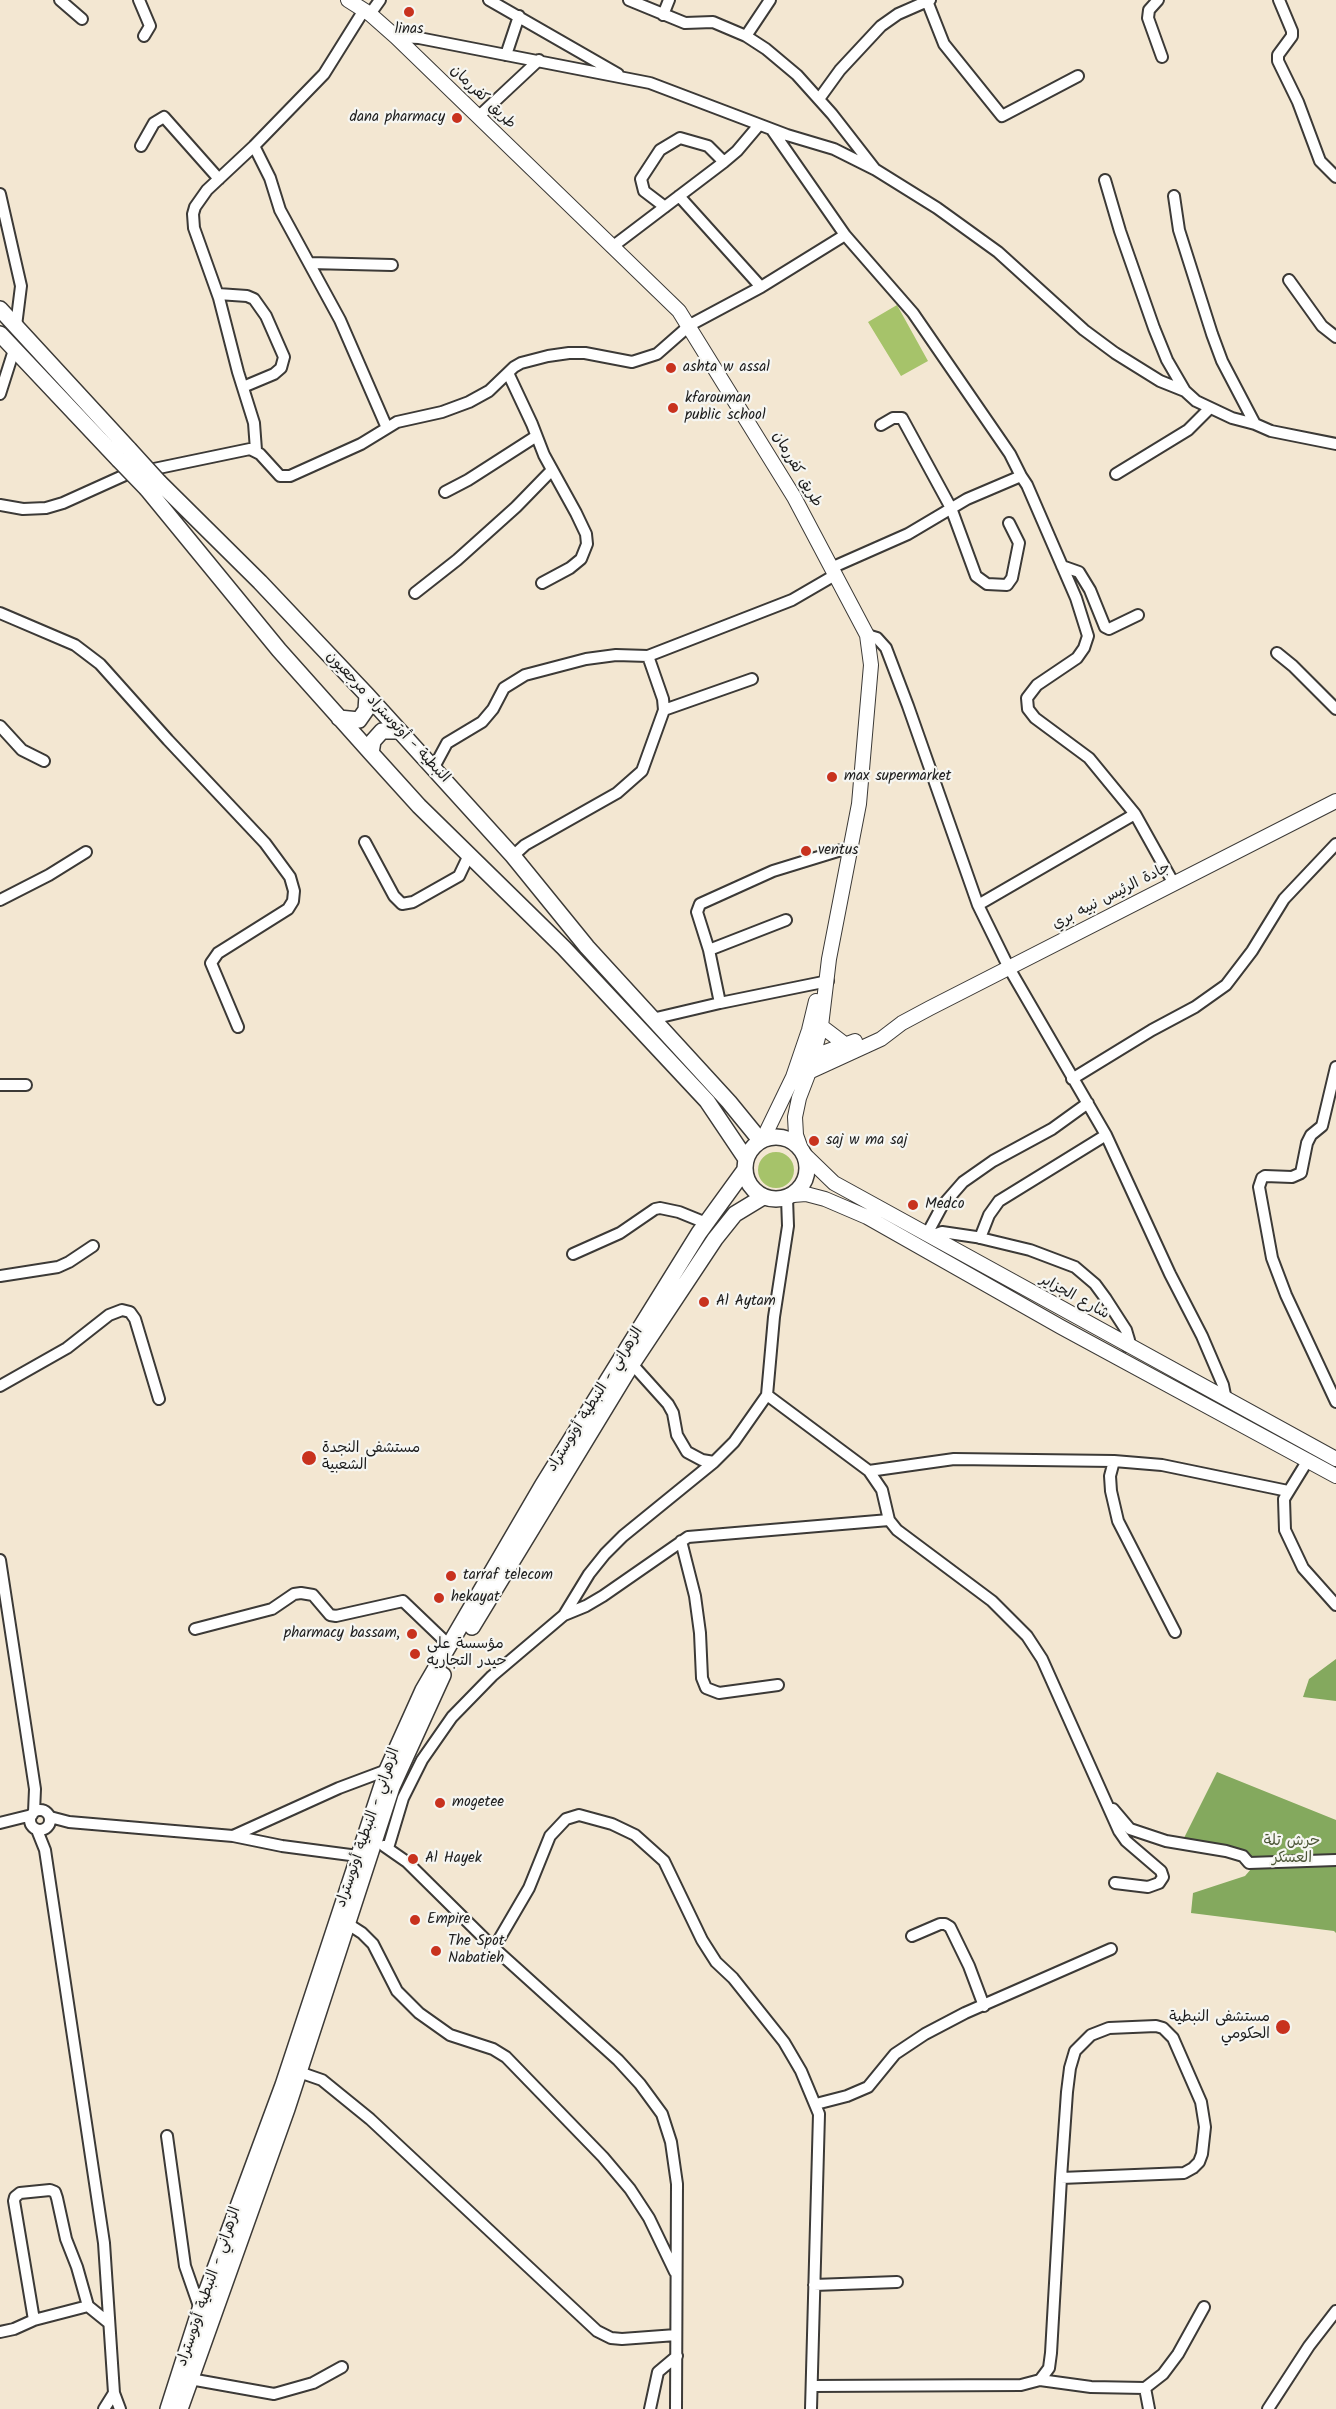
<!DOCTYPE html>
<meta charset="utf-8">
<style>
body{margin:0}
canvas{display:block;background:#f3e7d2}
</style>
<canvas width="1336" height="2409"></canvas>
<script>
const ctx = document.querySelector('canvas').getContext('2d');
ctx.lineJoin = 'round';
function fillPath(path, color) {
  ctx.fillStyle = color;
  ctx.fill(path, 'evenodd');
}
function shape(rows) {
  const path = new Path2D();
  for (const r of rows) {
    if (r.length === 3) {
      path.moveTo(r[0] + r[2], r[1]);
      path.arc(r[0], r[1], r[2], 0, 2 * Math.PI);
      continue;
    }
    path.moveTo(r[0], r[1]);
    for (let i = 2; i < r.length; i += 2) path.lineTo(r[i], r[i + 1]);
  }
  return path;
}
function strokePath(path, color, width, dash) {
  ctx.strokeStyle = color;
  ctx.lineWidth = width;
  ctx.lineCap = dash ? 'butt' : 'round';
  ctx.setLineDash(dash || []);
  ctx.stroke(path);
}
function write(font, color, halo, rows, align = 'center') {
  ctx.font = font + ' Kalam,"Playpen Sans Arabic",sans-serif';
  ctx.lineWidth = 4.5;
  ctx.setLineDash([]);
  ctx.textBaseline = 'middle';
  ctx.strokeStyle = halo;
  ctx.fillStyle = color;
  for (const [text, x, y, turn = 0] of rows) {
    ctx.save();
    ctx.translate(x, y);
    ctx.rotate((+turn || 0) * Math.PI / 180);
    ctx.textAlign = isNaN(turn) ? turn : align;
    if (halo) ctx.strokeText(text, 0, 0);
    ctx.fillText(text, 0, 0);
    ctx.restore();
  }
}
fillPath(shape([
 [897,305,928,361,901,376,868,322],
 [776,1170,18]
]), '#a6c36a');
fillPath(shape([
 [1336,1659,1336,1701,1303,1697,1309,1679],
 [1217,1772,1336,1820,1336,1933,1334,1931,1191,1913,1193,1893,1245,1876,1251,1869,1249,1861,1184,1838]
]), '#84a95e');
const minor = shape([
 [60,0,82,19],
 [139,0,150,26,144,36],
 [489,0,618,74],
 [629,0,685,23,713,22,746,36,766,49,797,75,832,114,874,168],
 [1158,0,1149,10,1148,18,1162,57],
 [1279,0,1292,31,1292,36,1278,55,1278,61,1298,102,1320,161,1336,177],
 [927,1,944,44,1002,116,1078,76],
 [370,14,380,0],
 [663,15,669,0],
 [746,36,770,0],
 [396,37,419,38,650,83,787,135,834,149,876,170,937,208,998,252,1084,330,1115,353,1160,381,1185,391,1196,401,1232,418,1255,424,1271,431,1336,444],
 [506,55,519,16],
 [819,99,840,70,881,26,898,14,930,0],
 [478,117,539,60],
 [141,146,154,123,164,117,219,179],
 [254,146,270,178,280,210,340,320,387,428],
 [1105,180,1120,231,1154,328,1167,360,1185,391],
 [0,194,21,286,16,326],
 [679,196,761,287],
 [1174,196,1179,230,1212,334,1222,361,1255,424],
 [665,207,644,191,641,179,660,150,680,138,708,146,724,162],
 [845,235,913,313,1010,454,1021,476],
 [612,247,724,162,737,151,759,125],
 [310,263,392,265],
 [1289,280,1322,326,1336,337],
 [218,294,247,296,254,299,266,316,284,357,281,368,274,374,243,387],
 [508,373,532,424,544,455,576,513,586,534,587,544,581,559,570,568,542,583],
 [0,394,14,350],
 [881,425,893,418,902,418,951,508,976,576,987,584,1007,585,1012,578,1019,543,1009,523],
 [256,450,254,423,238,372,219,298,194,228,193,214,195,207,207,190,254,146,324,74,364,10],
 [1116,474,1188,430,1209,409],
 [445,492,468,480,535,437],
 [0,505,23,509,46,508,63,503,125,475,250,449,260,454,280,476,290,476,361,444,397,422,442,412,469,402,489,391,514,367,521,363,548,356,569,353,585,353,632,362,657,354,690,325,761,287,845,235,772,130],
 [1062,566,1079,572,1090,590,1105,627,1109,629,1138,615],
 [831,568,908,534,967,499,1021,476,1027,485,1076,598,1088,636,1084,648,1077,658,1037,685,1027,698,1028,709,1035,718,1089,758,1135,814],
 [415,593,457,560,516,507,552,470],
 [0,613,75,645,100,664,168,740,265,843,290,877,294,891,293,901,288,909,218,953,211,963,238,1027],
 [867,635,877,638,886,648,908,706,978,905,1009,968,1106,1135,1170,1274,1202,1336,1223,1385,1226,1400],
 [1277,653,1293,666,1336,709],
 [664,710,752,679],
 [0,726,22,750,44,761],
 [433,769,447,743,482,722,493,709,504,688,525,675,586,659,616,655,648,656,792,600,835,575],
 [365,842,394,896,402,904,413,902,459,876,469,855],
 [513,856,525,845,617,793,642,771,664,710,663,699,648,656],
 [0,900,49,875,86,852],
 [978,905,1135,814,1174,884],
 [709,950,786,920],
 [720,1003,709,950,697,912,700,904,773,871,851,847],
 [652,1019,720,1003,828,981],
 [1336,1067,1322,1126,1311,1135,1307,1143,1301,1173,1292,1177,1265,1176,1262,1178,1259,1187,1272,1258,1286,1295,1336,1402],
 [1072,1079,1152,1030,1195,1007,1226,985,1252,951,1284,899,1336,844],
 [0,1085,26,1085],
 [927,1234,942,1206,963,1182,993,1161,1052,1129,1088,1103],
 [931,1236,942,1232,976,1237,1030,1250,1075,1267,1095,1284,1106,1299,1126,1330,1129,1340,1127,1346],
 [980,1238,989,1215,999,1201,1106,1135],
 [573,1254,620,1233,655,1209,660,1208,679,1212,706,1223],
 [0,1276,58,1267,69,1262,93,1246],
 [632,1364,668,1404,673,1413,677,1435,687,1452,702,1460,714,1462],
 [0,1386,67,1348,109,1315,122,1310,130,1312,135,1319,159,1399],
 [767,1395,869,1471,882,1490,889,1520,897,1530,992,1601,1027,1636,1042,1659,1119,1831,1126,1841,1161,1871,1163,1877,1159,1883,1148,1887,1115,1883],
 [1308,1460,1284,1499,1285,1530,1303,1568,1336,1605],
 [1114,1461,1110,1476,1111,1491,1118,1521,1175,1632],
 [869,1471,954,1459,1114,1461,1162,1465,1288,1491],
 [681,1541,695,1596,700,1633,702,1678,706,1688,719,1693,778,1685],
 [0,1560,35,1789,34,1812],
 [564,1615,586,1606,603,1596,688,1537,889,1520],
 [195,1629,272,1609,294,1594,301,1593,313,1595,330,1615,336,1616,403,1601,450,1646],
 [1113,1809,1130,1829,1166,1841,1226,1851,1243,1856,1249,1863,1336,1860],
 [40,1820,10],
 [50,1817,69,1822,233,1836,282,1846,358,1856],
 [0,1823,32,1815],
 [37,1830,45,1850,104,2243,114,2393,120,2409],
 [233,1836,339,1788,387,1770],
 [384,1846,407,1862,494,1948,618,2060,640,2084,662,2114,671,2142,677,2184,676,2409],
 [388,1848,403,1798,422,1760,452,1717,492,1676,564,1615,589,1574,605,1554,623,1536,714,1462,734,1442,767,1395,774,1317,788,1226,787,1198],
 [348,1924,362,1933,373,1944,397,1991,419,2013,450,2035,493,2049,506,2057,603,2157,630,2189,649,2218,675,2272],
 [912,1936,940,1924,945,1924,950,1927,969,1966,984,2006],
 [494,1948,529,1888,550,1836,566,1819,579,1815,612,1824,635,1835,664,1861,702,1940,716,1962,733,1978,784,2042,801,2071,819,2114,811,2409],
 [299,2072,322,2080,370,2119,597,2331,611,2338,622,2339,676,2335],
 [816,2104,847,2096,868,2087,895,2054,925,2034,965,2013,1111,1949],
 [167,2136,185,2266,200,2309],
 [814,2285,897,2282],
 [34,2320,14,2201,15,2197,20,2193,50,2190,55,2192,57,2198,66,2239,77,2267,88,2306,109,2323],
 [0,2332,14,2329,34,2320,88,2306],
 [190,2379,274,2394,313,2383,342,2367],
 [1040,2380,1091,2387,1145,2388,1163,2374,1178,2354,1204,2307],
 [812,2386,1021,2385,1040,2380,1049,2368,1051,2353,1061,2178,1067,2092,1070,2068,1075,2051,1091,2035,1109,2028,1156,2026,1163,2028,1173,2038,1201,2102,1205,2127,1202,2154,1199,2162,1193,2168,1184,2173,1061,2178],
 [1145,2388,1149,2409],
 [104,2409,114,2393],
 [650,2409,658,2372,677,2356],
 [1268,2409,1309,2346,1336,2311]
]);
const major = shape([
 [348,0,370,14,396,37,679,311,794,497,867,635,871,665,859,804,829,959,821,1026,809,1072,799,1098,795,1117,796,1135,801,1149],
 [821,1026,846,1045],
 [806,1059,855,1041],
 [793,1077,809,1072,881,1039,902,1023,930,1008,1336,801],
 [763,1139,793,1077,809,1030,816,1001],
 [804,1154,834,1183,1336,1459],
 [793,1195,806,1194,825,1199,867,1217,1061,1327,1336,1476]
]);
const highway = shape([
 [0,309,129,449],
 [0,334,119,460],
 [159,482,260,582,367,695,513,856,587,947,729,1102,760,1140],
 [147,489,279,650,371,753,419,806,564,948,707,1101,746,1159],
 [339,718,359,720,366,710,367,695],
 [371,753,373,741,382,731,399,731],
 [776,1168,31],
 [472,1627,632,1364,715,1239,735,1214,763,1197],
 [168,2409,200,2309,283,2085,387,1770,423,1690,542,1486,699,1233,744,1171],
 [180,2409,287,2109,392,1787,443,1675]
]);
strokePath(minor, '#3c3a37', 14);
strokePath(major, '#3c3a37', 16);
strokePath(highway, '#3c3a37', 18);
strokePath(minor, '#fff', 10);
strokePath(major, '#fff', 14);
strokePath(highway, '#fff', 15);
const highwayBridge = shape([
 [129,449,159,482],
 [119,460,147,489]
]);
strokePath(highwayBridge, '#3c3a37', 18, []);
strokePath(highwayBridge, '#fff', 15);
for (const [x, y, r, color] of [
 [409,12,6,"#c8321e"],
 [457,118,6,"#c8321e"],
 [671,368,6,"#c8321e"],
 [673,408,6,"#c8321e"],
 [832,777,6,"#c8321e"],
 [806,851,6,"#c8321e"],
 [814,1141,6,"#c8321e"],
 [913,1205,6,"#c8321e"],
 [704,1302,6,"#c8321e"],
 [309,1458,8,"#c8321e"],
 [451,1576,6,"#c8321e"],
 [439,1598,6,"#c8321e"],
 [412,1634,6,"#c8321e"],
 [415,1654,6,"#c8321e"],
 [440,1803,6,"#c8321e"],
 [413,1859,6,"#c8321e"],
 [415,1920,6,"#c8321e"],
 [436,1951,6,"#c8321e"],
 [1283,2027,8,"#c8321e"]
]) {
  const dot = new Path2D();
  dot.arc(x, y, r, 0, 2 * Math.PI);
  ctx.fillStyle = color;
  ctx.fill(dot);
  strokePath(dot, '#f6f6f2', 2);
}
write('15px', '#1c1c1c', '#f6f6f2', [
 ["linas",409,30,"center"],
 ["dana pharmacy",445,118,"right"],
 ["ashta w assal",683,368],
 ["kfarouman",685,399],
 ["public school",685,416],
 ["max supermarket",844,777],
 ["ventus",818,851],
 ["saj w ma saj",826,1141],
 ["Medco",925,1205],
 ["Al Aytam",716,1302],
 ["مستشفى النجدة",322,1449],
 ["الشعبية",322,1466],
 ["tarraf telecom",463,1576],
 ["hekayat",451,1598],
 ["pharmacy bassam,",400,1634,"right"],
 ["مؤسسة علي",427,1645],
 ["حيدر التجاريه",427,1662],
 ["mogetee",452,1803],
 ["Al Hayek",425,1859],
 ["Empire",427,1920],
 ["The Spot",448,1942],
 ["Nabatieh",448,1959],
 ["مستشفى النبطية",1270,2018,"right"],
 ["الحكومي",1270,2035,"right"]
], 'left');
write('15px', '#1c1c1c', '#f6f6f2', [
 ["طريق كفررمان",482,98,44],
 ["طريق كفررمان",796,470,60],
 ["النبطية - أوتوستراد مرجعيون",387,718,47],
 ["جادة الرئيس نبيه بري",1112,897,-27],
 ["شارع الجزاير",1074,1298,29],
 ["الزهراني - النبطية أوتوستراد",596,1400,-58],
 ["الزهراني - النبطية أوتوستراد",369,1828,-71],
 ["الزهراني - النبطية أوتوستراد",210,2287,-71]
]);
write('15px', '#4c5637', '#f6f6f2', [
 ["حرش تلة",1292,1842],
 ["العسكر",1292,1859]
]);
</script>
